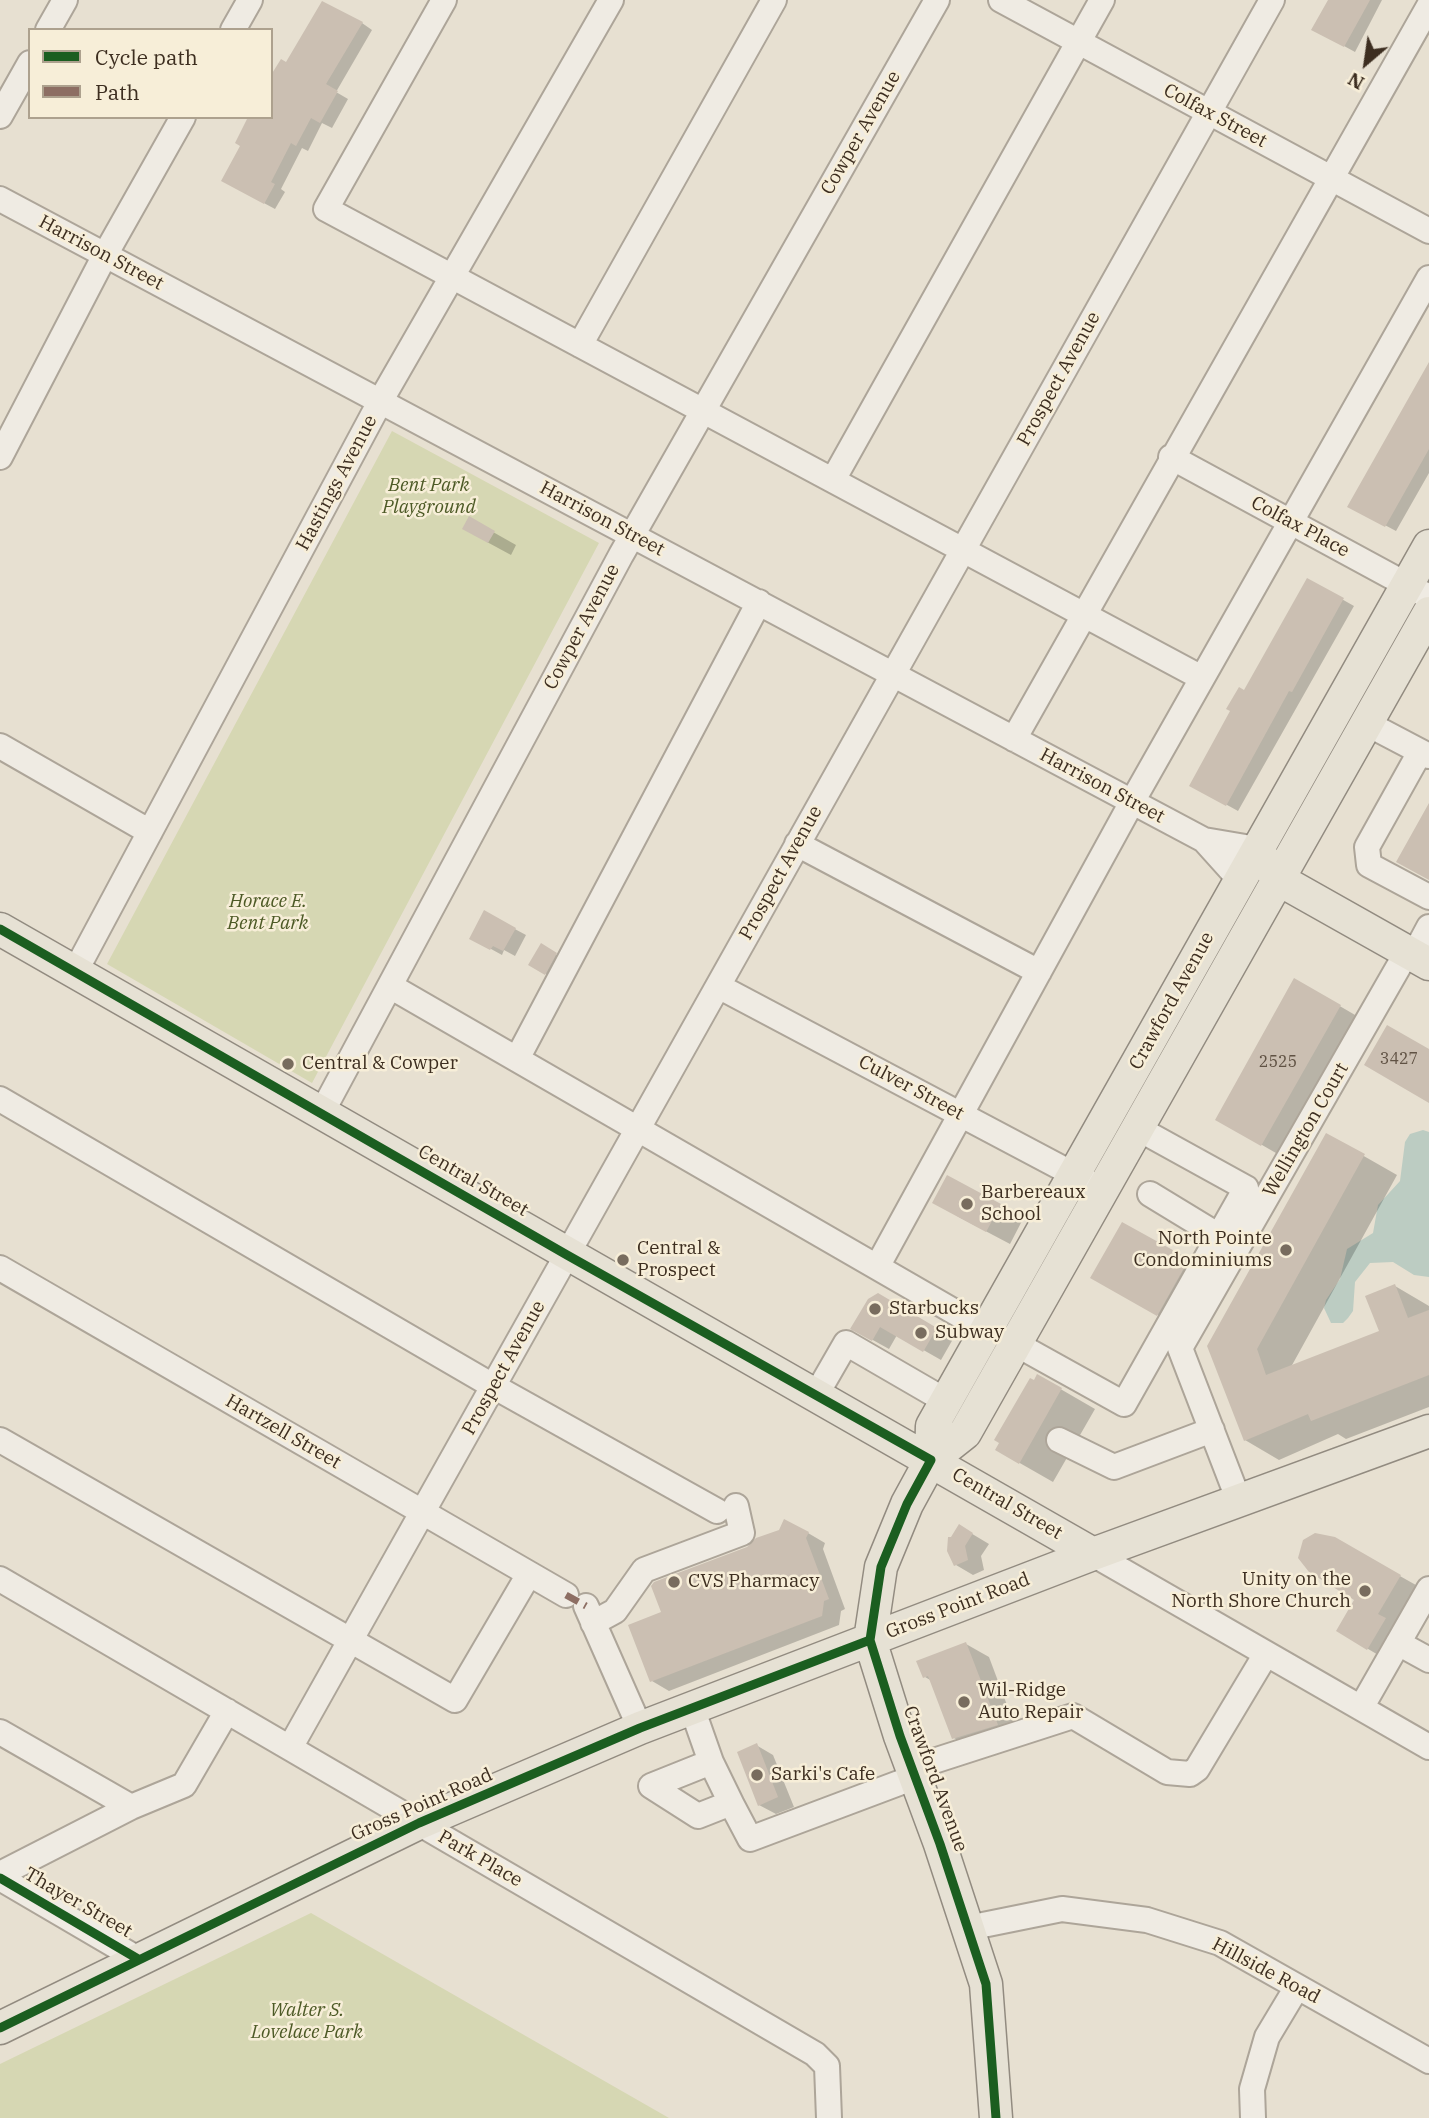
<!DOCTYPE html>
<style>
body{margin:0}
#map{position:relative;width:1429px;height:2118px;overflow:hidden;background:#e7e0d1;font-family:"IBM Plex Serif",serif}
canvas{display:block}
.legend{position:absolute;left:28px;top:28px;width:245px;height:91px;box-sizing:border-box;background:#f7eed8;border:2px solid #ada18e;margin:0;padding:9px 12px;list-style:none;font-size:21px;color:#3d2e20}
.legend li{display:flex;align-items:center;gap:14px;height:35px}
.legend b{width:35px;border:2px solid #ada18e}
.north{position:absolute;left:1331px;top:28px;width:70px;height:70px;-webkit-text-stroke:5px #f7eed8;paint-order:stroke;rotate:209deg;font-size:19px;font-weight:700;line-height:28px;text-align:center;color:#3d2e20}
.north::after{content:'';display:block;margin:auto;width:24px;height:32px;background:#3d2e20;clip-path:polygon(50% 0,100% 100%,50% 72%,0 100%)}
</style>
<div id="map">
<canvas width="1429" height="2118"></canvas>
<ul class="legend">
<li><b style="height:9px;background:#1b5e20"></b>Cycle path</li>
<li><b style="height:9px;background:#8d6e63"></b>Path</li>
</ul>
<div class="north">N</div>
</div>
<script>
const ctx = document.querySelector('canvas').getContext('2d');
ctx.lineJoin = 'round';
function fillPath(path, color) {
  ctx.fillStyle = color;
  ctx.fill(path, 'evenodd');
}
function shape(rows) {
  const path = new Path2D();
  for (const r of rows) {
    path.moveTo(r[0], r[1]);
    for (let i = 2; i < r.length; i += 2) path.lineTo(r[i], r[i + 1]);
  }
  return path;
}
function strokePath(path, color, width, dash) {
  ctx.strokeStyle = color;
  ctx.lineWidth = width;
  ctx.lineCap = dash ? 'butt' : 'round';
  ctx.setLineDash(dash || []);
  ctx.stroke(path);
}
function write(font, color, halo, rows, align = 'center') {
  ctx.font = font + ' "IBM Plex Serif",serif';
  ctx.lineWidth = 5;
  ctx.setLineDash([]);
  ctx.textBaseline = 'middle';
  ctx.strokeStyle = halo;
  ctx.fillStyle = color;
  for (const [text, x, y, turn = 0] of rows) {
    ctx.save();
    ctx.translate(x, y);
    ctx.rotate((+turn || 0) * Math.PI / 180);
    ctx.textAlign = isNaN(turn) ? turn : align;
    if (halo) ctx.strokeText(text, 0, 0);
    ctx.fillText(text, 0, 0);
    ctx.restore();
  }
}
fillPath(shape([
 [392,431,599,543,312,1083,107,964],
 [311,1913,669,2118,0,2118,0,2064]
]), '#d6d7b3');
fillPath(shape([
 [1423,1130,1429,1132,1429,1277,1414,1275,1393,1262,1370,1263,1355,1282,1353,1311,1348,1318,1343,1323,1331,1323,1324,1308,1326,1300,1340,1279,1347,1249,1373,1233,1378,1205,1400,1181,1405,1142,1410,1134]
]), '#bcccc2');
fillPath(shape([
 [1329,0,1382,0,1355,52,1324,35],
 [362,23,372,30,336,92,348,99,332,128,322,123,308,151,302,148,281,189,285,192,275,209,223,181,271,117,287,64],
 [1429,366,1429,473,1396,531,1349,506],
 [470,519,516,545,511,555,487,542],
 [1308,580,1354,606,1238,811,1191,785],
 [485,913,526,935,515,956,504,950,502,955,471,938],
 [541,946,560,957,550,976,530,965],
 [1295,980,1374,1026,1295,1164,1217,1119],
 [1327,1135,1397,1175,1291,1367,1381,1332,1395,1286,1429,1306,1429,1407,1346,1439,1338,1434,1279,1460,1245,1440,1209,1346],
 [948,1178,1023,1219,1010,1244,957,1216],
 [1122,1224,1221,1280,1191,1333,1092,1278],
 [878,1295,953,1339,941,1360,897,1335,889,1349,853,1329],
 [1038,1376,1095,1409,1053,1482,997,1450],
 [959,1526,989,1544,981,1556,984,1570,973,1575,956,1565],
 [808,1533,825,1543,823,1549,845,1609,841,1611,839,1625,669,1691,652,1681,663,1612],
 [1334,1539,1423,1589,1390,1662,1338,1631,1357,1599],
 [966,1644,989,1657,1019,1737,977,1751,954,1738,932,1681,925,1677],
 [756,1745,773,1755,794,1807,776,1814,759,1805]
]), '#0003');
fillPath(shape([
 [1328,0,1370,0,1344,47,1311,30],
 [322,1,363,22,326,84,338,91,320,123,311,118,296,146,291,143,271,182,275,184,264,204,221,181,240,146,235,143,248,117,271,117,271,75,281,59,286,62],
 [1429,362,1429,449,1385,527,1347,507],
 [469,516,495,531,488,543,462,529],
 [1307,578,1344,598,1292,692,1289,691,1226,806,1189,786,1230,711,1226,709,1239,687,1244,690],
 [1429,803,1429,880,1396,862],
 [484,910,516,928,503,951,493,946,490,950,469,939],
 [541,943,557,953,545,975,528,965],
 [1294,978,1341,1005,1261,1146,1215,1120],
 [1387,1025,1429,1049,1429,1103,1364,1065],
 [1326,1133,1365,1154,1257,1349,1266,1375,1379,1331,1365,1296,1395,1284,1408,1318,1429,1310,1429,1375,1311,1421,1308,1414,1244,1441,1207,1346],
 [947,1175,1001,1204,986,1232,932,1203],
 [1122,1222,1189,1259,1157,1316,1090,1278],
 [878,1293,937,1328,923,1352,880,1327,872,1341,850,1329,868,1299],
 [1037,1374,1062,1388,1019,1464,995,1450,999,1443,994,1440,1030,1378,1034,1380],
 [784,1519,809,1532,806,1538,829,1599,824,1601,822,1616,650,1682,628,1625,661,1612,651,1586,654,1582,747,1547,756,1538,779,1530],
 [959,1524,973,1533,965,1546,968,1560,954,1566,947,1551,948,1537,951,1537],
 [1315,1533,1335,1537,1401,1575,1378,1614,1386,1618,1367,1650,1336,1631,1354,1600,1309,1572,1298,1558,1303,1540],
 [966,1642,998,1725,952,1739,928,1676,923,1678,916,1661],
 [757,1743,778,1797,758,1806,737,1752]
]), '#cbbfb2');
const minor = shape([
 [444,0,326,209,1202,678],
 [1001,0,1429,231],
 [48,30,65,0],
 [233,30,250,0],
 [0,116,30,63],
 [0,199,1204,840,1257,849],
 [580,345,774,0],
 [0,457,105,255,183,117],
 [1171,457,1429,597],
 [833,480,1102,0],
 [1366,723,1429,756],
 [1014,739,1429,6],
 [0,746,150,832],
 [1420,752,1367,847,1369,865,1429,897],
 [1204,840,1240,880],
 [797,844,1039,972],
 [1414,955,1429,927],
 [75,972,381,400,611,0],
 [390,986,986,1330],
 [718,986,1088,1182],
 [517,1059,759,602],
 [0,1099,493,1386,717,1511],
 [321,1114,621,555,937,0],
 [1150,1194,1219,1236],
 [877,1267,1132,802,1429,278],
 [0,1268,566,1595],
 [1016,1344,1124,1404,1246,1188,1139,1129],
 [816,1395,846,1343,946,1401],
 [0,1440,455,1700,529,1574],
 [1059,1440,1114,1467,1212,1430],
 [1239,1501,1180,1348,1407,952],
 [1093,1554,1429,1747],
 [0,1579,815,2054,827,2066,829,2118],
 [586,1606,640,1728],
 [593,1623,615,1611,644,1570,742,1533,736,1506],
 [1398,1643,1429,1660],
 [692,1708,711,1762,731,1803,698,1816,651,1786,711,1762],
 [1361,1708,1429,1589],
 [0,1732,131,1807],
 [291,1746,1272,0],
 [912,1768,1073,1716,1167,1772,1190,1774,1197,1769,1266,1654],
 [731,1803,750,1839,915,1777],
 [0,1874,131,1807,184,1785,227,1711],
 [0,1878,138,1959],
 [968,1928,1062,1909,1147,1920,1220,1943,1429,2061],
 [1253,2118,1252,2089,1267,2037,1297,1987]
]);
const major = shape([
 [1266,862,1278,879,1429,964],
 [0,929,1093,1554],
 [931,1460,932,1426,1429,546],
 [0,2028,419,1823,640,1728,1093,1554,1429,1431],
 [996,2118,986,1984,940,1844,900,1736,870,1640,881,1567,907,1504,931,1460,965,1433,1429,613]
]);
strokePath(minor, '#ada599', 28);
strokePath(major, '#928b80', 35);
strokePath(minor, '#efebe3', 24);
strokePath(major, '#e6e1d4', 32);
strokePath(shape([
 [566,1595,586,1606]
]), '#8d6e63', 7, [14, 7]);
strokePath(shape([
 [0,929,567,1255,931,1460,907,1504,881,1567,870,1640,900,1736,940,1844,986,1984,996,2118],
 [0,1878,138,1959],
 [0,2028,419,1823,640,1728,870,1640]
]), '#1b5e20', 9);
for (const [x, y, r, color] of [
 [288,1064,7,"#786c5e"],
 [967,1204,7,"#786c5e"],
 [1286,1250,7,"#786c5e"],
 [623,1260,7,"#786c5e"],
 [875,1309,7,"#786c5e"],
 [921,1333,7,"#786c5e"],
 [674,1582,7,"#786c5e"],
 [1365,1591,7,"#786c5e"],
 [964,1702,7,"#786c5e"],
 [757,1775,7,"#786c5e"]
]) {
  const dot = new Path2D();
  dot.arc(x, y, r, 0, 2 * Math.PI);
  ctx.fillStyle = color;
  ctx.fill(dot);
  strokePath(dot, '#f7eed8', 2.5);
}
write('16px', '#605244', null, [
 ["3427",1399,1059],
 ["2525",1278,1062]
]);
write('19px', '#3d2e20', '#f7eed8', [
 ["Colfax Street",1215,116,28],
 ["Cowper Avenue",861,133,-60],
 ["Harrison Street",101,253,28],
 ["Prospect Avenue",1059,379,-61],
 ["Hastings Avenue",337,483,-62],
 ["Harrison Street",602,519,28],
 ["Colfax Place",1300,527,28],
 ["Cowper Avenue",582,627,-62],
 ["Harrison Street",1102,786,28],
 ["Prospect Avenue",781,873,-61],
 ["Crawford Avenue",1172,1001,-61],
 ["Culver Street",911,1088,28],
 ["Wellington Court",1306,1130,-60],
 ["Central Street",473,1181,30],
 ["Prospect Avenue",504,1368,-61],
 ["Hartzell Street",283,1432,30],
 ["Central Street",1007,1504,30],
 ["Gross Point Road",958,1606,-21],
 ["Crawford Avenue",935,1779,70],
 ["Gross Point Road",422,1805,-24],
 ["Park Place",480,1859,30],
 ["Thayer Street",78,1903,30],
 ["Hillside Road",1266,1971,28]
]);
write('italic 19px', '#4d5a26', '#f7eed8', [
 ["Bent Park",429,486],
 ["Playground",429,508],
 ["Horace E.",268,902],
 ["Bent Park",268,924],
 ["Walter S.",307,2011],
 ["Lovelace Park",307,2033]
]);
write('19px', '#3d2e20', '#f7eed8', [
 ["Central & Cowper",302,1064],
 ["Barbereaux",981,1193],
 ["School",981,1215],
 ["North Pointe",1272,1239,"right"],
 ["Condominiums",1272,1261,"right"],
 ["Central &",637,1249],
 ["Prospect",637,1271],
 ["Starbucks",889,1309],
 ["Subway",935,1333],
 ["Unity on the",1351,1580,"right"],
 ["North Shore Church",1351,1602,"right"],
 ["CVS Pharmacy",688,1582],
 ["Wil-Ridge",978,1691],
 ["Auto Repair",978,1713],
 ["Sarki's Cafe",771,1775]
], 'left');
</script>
